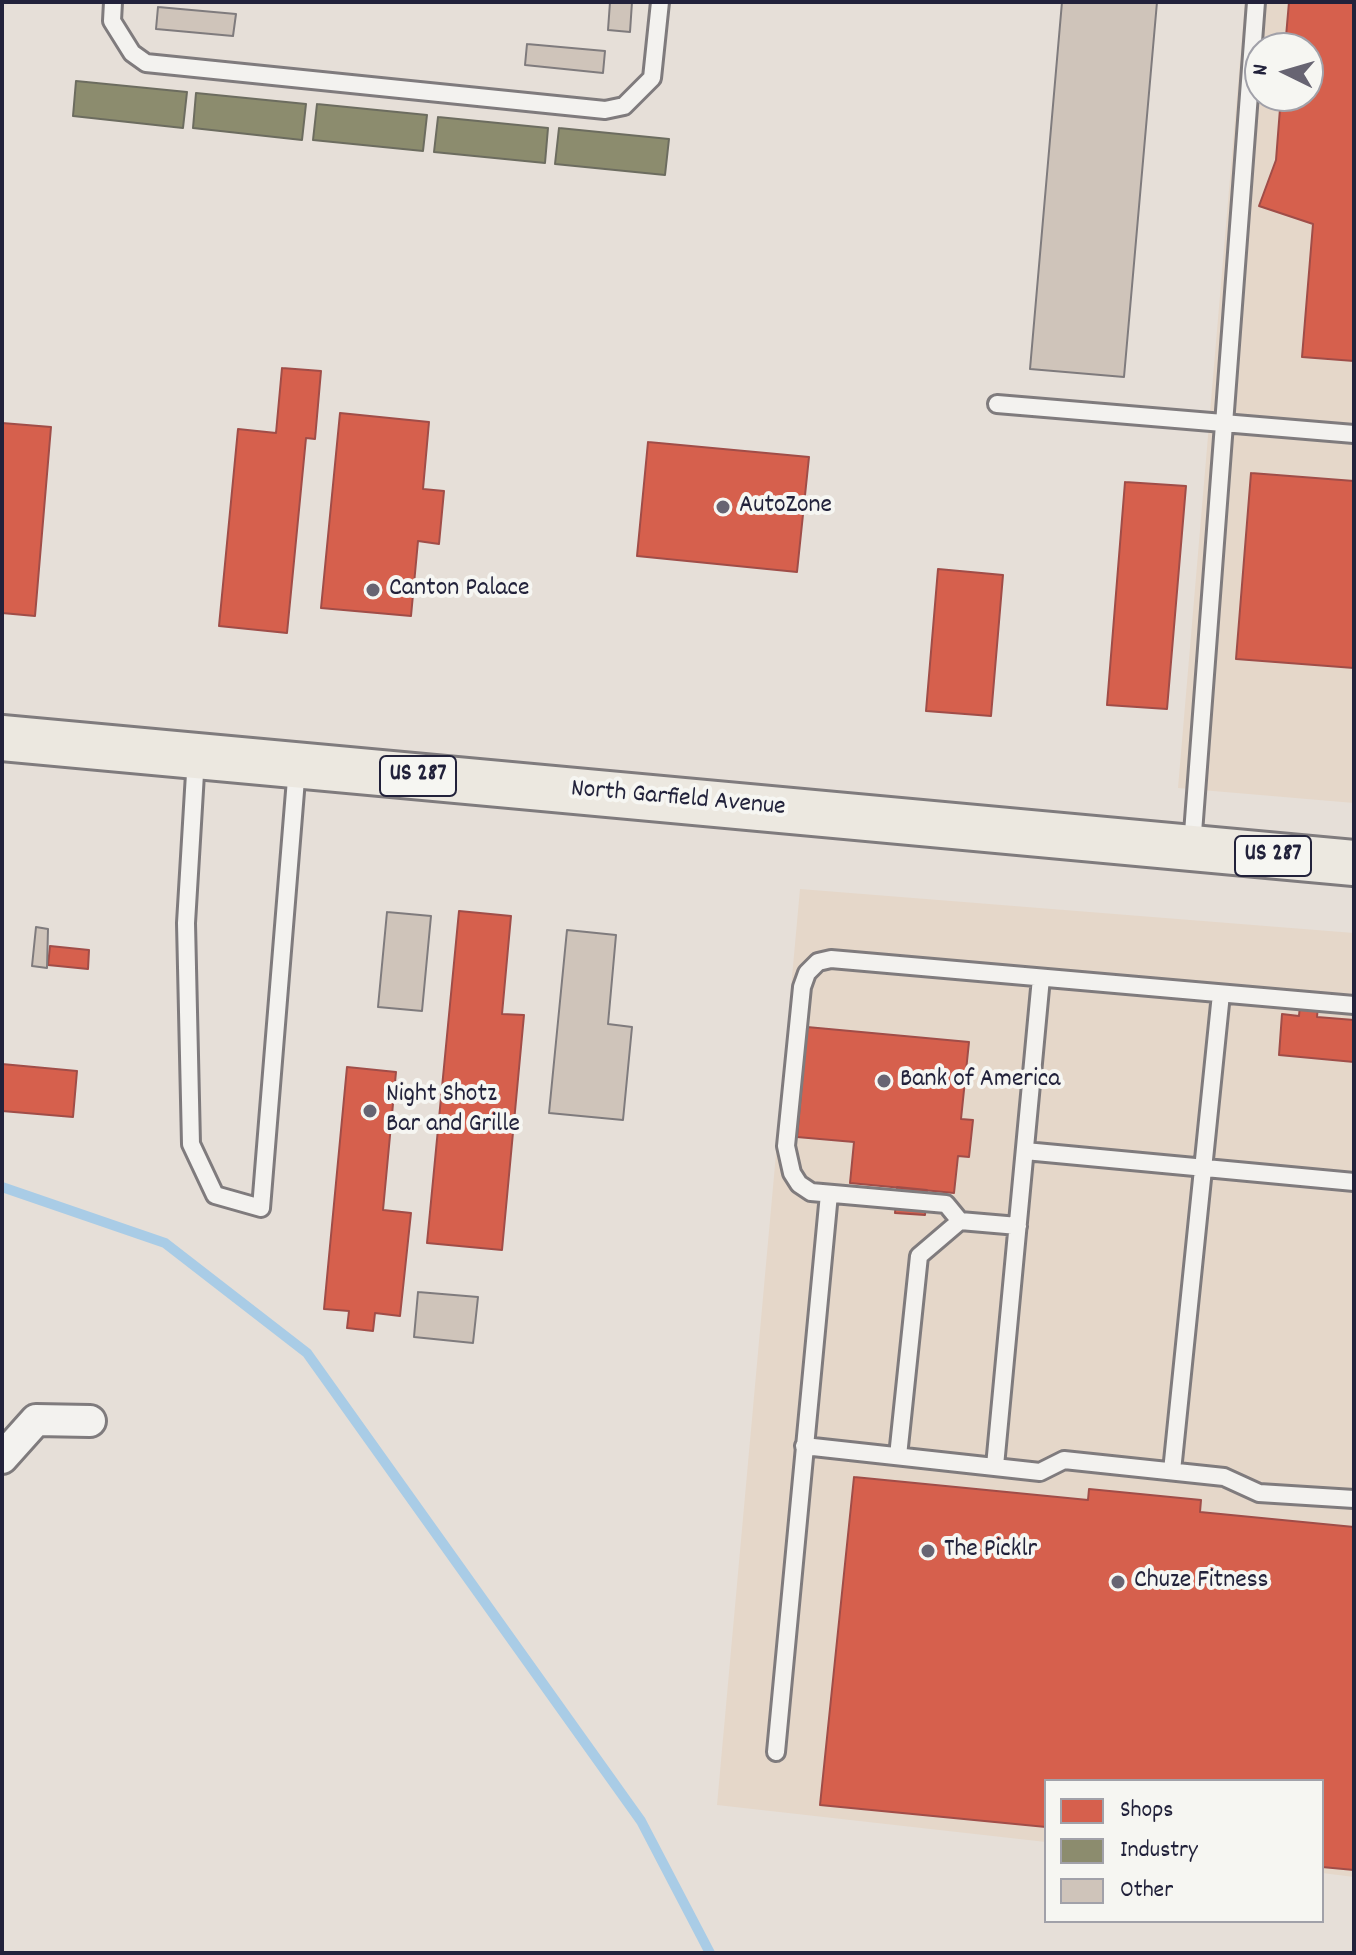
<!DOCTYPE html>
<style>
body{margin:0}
#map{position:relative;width:1356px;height:1955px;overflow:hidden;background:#e6dfd8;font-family:Dekko,sans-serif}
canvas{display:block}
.frame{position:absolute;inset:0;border:4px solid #22223b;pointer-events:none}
.legend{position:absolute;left:1044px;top:1779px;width:280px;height:144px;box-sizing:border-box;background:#f6f6f2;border:2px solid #a1a1a9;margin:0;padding:10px 14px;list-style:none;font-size:24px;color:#22223b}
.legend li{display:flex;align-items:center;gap:16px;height:40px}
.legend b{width:40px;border:2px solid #a1a1a9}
.north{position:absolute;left:1244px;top:32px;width:80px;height:80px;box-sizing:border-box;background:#f6f6f2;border:2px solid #a1a1a9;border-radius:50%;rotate:275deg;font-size:22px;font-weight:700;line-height:32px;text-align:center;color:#22223b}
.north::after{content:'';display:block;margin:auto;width:28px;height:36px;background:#676472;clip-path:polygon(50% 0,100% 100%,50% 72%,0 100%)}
</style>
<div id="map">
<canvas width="1356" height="1955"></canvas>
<div class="frame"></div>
<ul class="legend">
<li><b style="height:22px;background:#d6604d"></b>Shops</li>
<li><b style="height:22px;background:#8c8c6e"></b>Industry</li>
<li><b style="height:22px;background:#cfc4ba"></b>Other</li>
</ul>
<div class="north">N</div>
</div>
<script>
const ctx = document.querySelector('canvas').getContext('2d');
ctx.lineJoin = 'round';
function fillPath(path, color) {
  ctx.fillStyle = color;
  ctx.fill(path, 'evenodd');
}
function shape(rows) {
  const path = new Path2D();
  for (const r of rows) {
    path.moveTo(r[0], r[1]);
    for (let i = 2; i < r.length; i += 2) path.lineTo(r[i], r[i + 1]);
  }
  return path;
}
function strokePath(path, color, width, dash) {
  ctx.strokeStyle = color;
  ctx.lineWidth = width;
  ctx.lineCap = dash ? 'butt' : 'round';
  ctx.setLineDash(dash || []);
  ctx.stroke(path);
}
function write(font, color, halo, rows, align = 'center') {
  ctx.font = font + ' Dekko,sans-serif';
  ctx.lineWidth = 8;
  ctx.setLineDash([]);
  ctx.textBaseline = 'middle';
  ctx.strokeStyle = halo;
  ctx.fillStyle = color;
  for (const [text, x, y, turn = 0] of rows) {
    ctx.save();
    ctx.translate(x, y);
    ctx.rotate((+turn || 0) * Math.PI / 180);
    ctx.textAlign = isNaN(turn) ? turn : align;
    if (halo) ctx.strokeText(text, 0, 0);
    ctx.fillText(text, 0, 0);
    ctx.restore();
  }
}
fillPath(shape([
 [1245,2,1354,2,1354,803,1178,788],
 [1260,48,1308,48,1308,96,1260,96],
 [800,889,1354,933,1354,1877,1322,1873,1322,1781,1046,1781,1046,1842,717,1805]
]), '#e5d7c9');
const shops = shape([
 [1289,2,1354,2,1354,361,1302,357,1313,224,1259,206,1276,160,1281,96,1308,96,1308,48,1285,48,1289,2],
 [282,368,321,371,315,439,306,438,287,633,219,626,238,429,276,433,282,368],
 [340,413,429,422,423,489,444,491,439,544,418,541,411,616,321,608,340,413],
 [2,423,51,427,35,616,2,613,2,423],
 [648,442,809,457,797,572,637,556,648,442],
 [1251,473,1354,481,1354,668,1236,659,1251,473],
 [1125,482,1186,486,1167,709,1107,705,1125,482],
 [938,569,1003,575,991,716,926,711,938,569],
 [459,911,511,916,502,1014,524,1015,502,1250,427,1243,459,911],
 [50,946,89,950,88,969,48,965,50,946],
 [1300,1005,1318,1006,1317,1017,1354,1020,1354,1062,1279,1055,1282,1014,1299,1016,1300,1005],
 [807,1027,969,1042,961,1119,973,1120,969,1157,958,1156,954,1193,850,1183,854,1142,797,1137,807,1027],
 [2,1064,77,1071,73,1117,2,1111,2,1064],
 [347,1067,396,1072,383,1210,411,1213,400,1316,375,1313,373,1331,347,1328,349,1311,324,1309,347,1067],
 [897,1187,927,1190,925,1215,895,1213,897,1187],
 [854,1477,1088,1500,1089,1489,1201,1500,1200,1512,1354,1527,1354,1870,1322,1867,1322,1781,1046,1781,1046,1827,820,1805,854,1477]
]);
fillPath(shops, '#d6604d');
strokePath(shops, '#a04d48', 2);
const industry = shape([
 [76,81,187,92,183,128,73,116,76,81],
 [196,93,306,104,302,140,193,128,196,93],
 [317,104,427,115,423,151,313,140,317,104],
 [438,117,548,128,545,163,434,152,438,117],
 [559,128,669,139,665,175,555,164,559,128]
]);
fillPath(industry, '#8c8c6e');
strokePath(industry, '#6c6c5f', 2);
strokePath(shape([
 [2,1187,165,1243,307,1353,641,1821,710,1953]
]), '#a9cce6', 10);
const building = shape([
 [610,2,632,2,630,32,608,30,610,2],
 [1062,2,1157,2,1124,377,1030,369,1062,2],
 [158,7,236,14,233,36,156,29,158,7],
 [527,44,605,51,603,73,525,65,527,44],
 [387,912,431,916,422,1011,378,1007,387,912],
 [36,927,48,929,47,968,32,966,36,927],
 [567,930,616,935,608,1024,632,1027,623,1120,549,1113,567,930],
 [418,1292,478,1297,473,1343,414,1337,418,1292]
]);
fillPath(building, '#cfc4ba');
strokePath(building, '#7f7b7d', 2);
const lane = shape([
 [113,2,112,21,132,53,146,63,605,110,624,106,652,78,660,2],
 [997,404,1354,434],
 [196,757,186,923,191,1144,215,1195,261,1208,297,767],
 [1192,846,1256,2],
 [1025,1151,1354,1182],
 [960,1221,946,1204,811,1192,799,1184,792,1173,786,1146,802,987,807,973,818,962,831,959,1354,1005],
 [804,1446,1040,1472,1064,1460,1224,1477,1259,1493,1354,1499],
 [898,1456,919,1256,960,1221,1018,1226],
 [995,1466,1041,978],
 [1172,1471,1221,994],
 [776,1752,829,1194]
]);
const street = shape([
 [2,1458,36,1420,90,1421]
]);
const highway = shape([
 [2,738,1354,863]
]);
strokePath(lane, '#7f7b7d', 22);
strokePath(street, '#7f7b7d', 36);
strokePath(highway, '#7f7b7d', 50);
strokePath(lane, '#f3f2ef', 16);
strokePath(street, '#f3f2ef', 30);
strokePath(highway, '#ece8e0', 44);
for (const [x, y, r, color] of [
 [723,507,8,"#676472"],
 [373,590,8,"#676472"],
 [884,1081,8,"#676472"],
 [370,1111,8,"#676472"],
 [928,1551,8,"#676472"],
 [1118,1582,8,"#676472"]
]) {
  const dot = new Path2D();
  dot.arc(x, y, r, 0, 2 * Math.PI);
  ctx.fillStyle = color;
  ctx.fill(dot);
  strokePath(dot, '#f6f6f2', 3);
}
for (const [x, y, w] of [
 [418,776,76],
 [1273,856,76]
]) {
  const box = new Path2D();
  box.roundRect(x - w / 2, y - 20, w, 40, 6);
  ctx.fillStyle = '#f6f6f2';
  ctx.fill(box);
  strokePath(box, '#22223b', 2);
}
write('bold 24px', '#22223b', null, [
 ["US 287",418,776],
 ["US 287",1273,856]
]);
write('26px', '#22223b', '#f6f6f2', [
 ["AutoZone",739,507],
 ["Canton Palace",389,590],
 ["Bank of America",900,1081],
 ["Night Shotz",386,1096],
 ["Bar and Grille",386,1126],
 ["The Picklr",944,1551],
 ["Chuze Fitness",1134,1582]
], 'left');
write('26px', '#22223b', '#f6f6f2', [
 ["North Garfield Avenue",678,800,5]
]);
</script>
